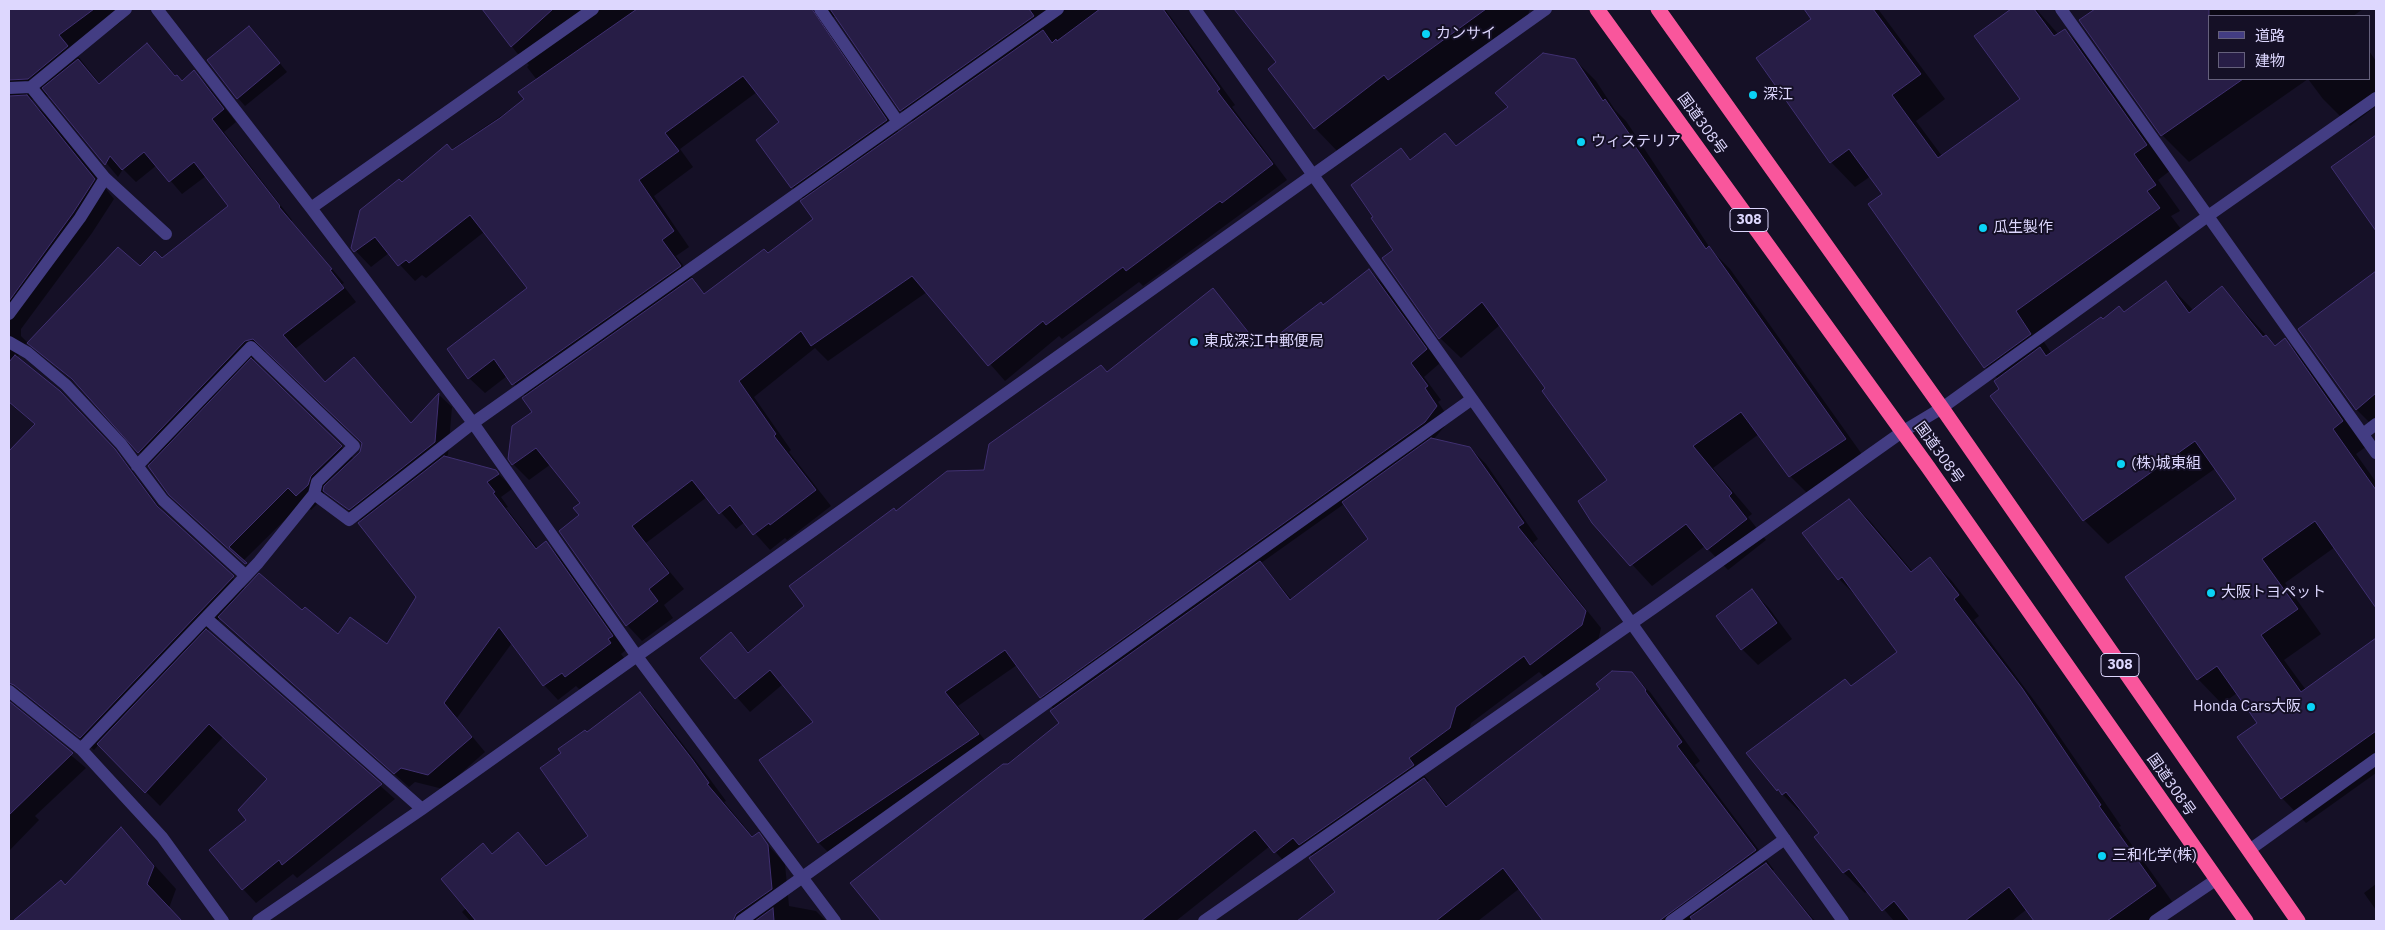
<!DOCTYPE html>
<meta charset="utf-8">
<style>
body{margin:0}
#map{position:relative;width:2385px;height:930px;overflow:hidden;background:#151026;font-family:"IBM Plex Sans","Noto Sans JP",sans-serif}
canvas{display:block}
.frame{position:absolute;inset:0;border:10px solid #ddd7fe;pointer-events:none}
.legend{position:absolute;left:2208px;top:15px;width:162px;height:65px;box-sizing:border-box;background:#151026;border:1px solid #65607c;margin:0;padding:6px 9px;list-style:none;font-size:15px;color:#ddd7fe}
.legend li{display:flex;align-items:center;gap:10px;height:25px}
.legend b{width:25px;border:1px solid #65607c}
</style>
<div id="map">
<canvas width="2385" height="930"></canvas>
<div class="frame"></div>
<ul class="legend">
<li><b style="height:6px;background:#433d83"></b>道路</li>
<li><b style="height:14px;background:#271d46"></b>建物</li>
</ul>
</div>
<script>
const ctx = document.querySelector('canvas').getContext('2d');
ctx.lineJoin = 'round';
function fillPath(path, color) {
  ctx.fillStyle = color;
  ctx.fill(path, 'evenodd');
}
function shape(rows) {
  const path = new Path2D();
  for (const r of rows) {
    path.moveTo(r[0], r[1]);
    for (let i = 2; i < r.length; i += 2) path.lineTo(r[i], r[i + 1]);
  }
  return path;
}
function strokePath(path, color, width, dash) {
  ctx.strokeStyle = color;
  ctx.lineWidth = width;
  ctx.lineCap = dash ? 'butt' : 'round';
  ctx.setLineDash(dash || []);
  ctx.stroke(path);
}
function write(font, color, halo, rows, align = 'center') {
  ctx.font = font + ' "IBM Plex Sans","Noto Sans JP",sans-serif';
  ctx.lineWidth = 4;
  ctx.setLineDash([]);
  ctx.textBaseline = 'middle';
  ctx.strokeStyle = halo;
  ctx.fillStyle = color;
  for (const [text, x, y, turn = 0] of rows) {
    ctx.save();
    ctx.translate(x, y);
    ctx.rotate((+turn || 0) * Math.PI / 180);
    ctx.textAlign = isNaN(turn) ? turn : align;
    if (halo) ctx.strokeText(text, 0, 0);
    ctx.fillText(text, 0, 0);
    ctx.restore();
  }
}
fillPath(shape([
 [9,9,125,9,122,21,77,55,100,84,147,45,182,82,194,72,207,85,236,122,224,132,292,220,291,221,344,283,342,284,356,302,295,349,326,383,411,424,439,395,452,407,448,455,445,458,495,471,510,485,512,489,501,497,508,507,506,508,538,549,546,543,560,557,626,650,621,654,624,658,580,690,576,686,558,700,544,685,512,643,457,718,485,752,443,789,415,782,409,787,220,618,207,631,395,799,297,878,293,874,256,903,243,889,248,820,268,779,223,737,160,806,99,744,94,750,31,699,18,686,22,681,9,667,9,452,36,425,9,403],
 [50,96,118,177,123,169,136,182,157,165,182,194,206,176,230,206,162,260,140,268,29,343,81,388,151,465,185,509,258,576,243,561,303,502,311,510,322,499,325,491,362,522,418,596,387,645,338,636,302,612,246,590,167,517,127,464,73,405,17,358,27,342,21,336,21,329,92,233,114,199,47,116,30,100],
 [267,352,363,443,361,452,354,459,252,361,258,354],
 [483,9,1165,9,1235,105,1232,107,1287,180,1143,286,1139,282,1062,339,1059,336,1005,381,927,292,828,361,815,348,754,397,791,450,789,452,831,506,787,540,785,538,770,550,745,522,736,529,707,497,646,543,684,589,664,605,673,618,642,641,627,625,581,515,582,503,551,464,529,480,513,464,534,412,526,397,507,376,485,393,469,378,529,288,484,232,426,278,422,275,415,281,389,253,371,267,352,247,402,183,526,99,537,80,527,67,529,65,517,53],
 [832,17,837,17,901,110,914,123,899,133,829,31],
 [757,92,781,122,792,187,804,200,815,220,768,255,706,295,694,283,696,282,676,256,689,247,654,196,693,167,680,149],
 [1235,9,1530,9,1525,23,1339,153,1315,128,1278,62],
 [1805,9,1878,9,1945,99,1916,121,1942,156,2022,100,1976,36,2013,9,2036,9,2059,35,2065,30,2090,55,2171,170,2158,180,2180,211,2171,216,2184,233,2040,336,2052,354,2103,321,2125,313,2166,282,2194,311,2222,288,2276,346,2285,340,2309,364,2367,446,2356,454,2376,482,2376,605,2335,547,2285,583,2321,634,2284,660,2306,690,2376,639,2376,773,2306,823,2282,798,2239,737,2258,723,2237,693,2222,704,2198,679,2127,578,2237,499,2216,468,2108,544,2084,520,2001,389,1998,379,1985,367,1884,194,1871,176,1855,187,1831,162,1813,20],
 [2097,9,2363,9,2353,16,2209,16,2209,79,2369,79,2369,51,2376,61,2376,106,2350,126,2323,99,2308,79,2189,162,2162,135,2080,20],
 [257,36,287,72,245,106,238,98],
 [1575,60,1596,81,1615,110,1626,121,1712,251,1730,269,1866,460,1811,497,1790,476,1759,434,1713,468,1752,514,1748,517,1766,540,1728,570,1705,546,1652,586,1593,522,1609,481,1547,389,1500,325,1461,358,1440,338,1395,250,1401,150,1412,161,1445,134,1458,147],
 [2376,137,2376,229,2333,167],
 [1369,270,1383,284,1440,363,1424,377,1441,400,1438,402,1450,420,1433,440,1470,448,1486,464,1538,539,1533,543,1601,628,1598,641,1547,680,1539,672,1471,723,1465,743,1423,774,1429,781,1427,782,1448,806,1631,673,1650,692,1700,761,1695,765,1774,870,1772,871,1815,921,1545,921,1520,888,1478,921,1299,921,1337,892,1309,853,1290,868,1270,846,1176,921,884,921,854,882,1060,723,1054,709,1041,697,1017,665,958,706,991,748,832,856,818,842,815,722,783,684,750,712,702,658,731,634,750,653,806,606,896,512,985,471,1213,290,1263,348,1323,307],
 [1344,504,1369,539,1292,600,1261,563],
 [2376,273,2376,429,2357,410,2300,329],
 [1849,500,1870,521,1913,572,1930,559,1951,580,1979,616,1974,620,2042,711,2121,826,2119,827,2176,907,2156,921,2035,921,2027,909,2012,921,1894,921,1868,891,1865,893,1844,873,1816,837,1821,833,1805,813,1798,810,1778,790,1748,753,1852,687,1899,652,1859,599,1839,579],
 [1752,591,1768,607,1792,639,1758,665,1742,649],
 [639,693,657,711,709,778,726,801,724,802,754,838,758,834,785,864,789,906,816,911,826,921,470,921,462,912,466,908,483,845,493,855,518,834,548,866,590,836,588,734],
 [9,703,86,768,35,816,39,820,9,851],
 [121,828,176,889,169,908,182,921,19,921,20,917,65,886],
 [2376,884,2376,910,2364,893]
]), '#0007');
const building = shape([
 [9,9,94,9,59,35,68,46,28,79,9,80,9,9],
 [482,9,553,9,511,47,482,9],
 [637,9,812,9,887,120,791,188,756,140,779,122,743,76,665,133,679,151,639,180,674,231,662,240,681,266,512,385,494,359,468,379,447,349,527,288,470,215,409,263,406,260,398,266,375,237,354,252,351,248,360,210,399,179,402,182,447,144,452,150,500,118,524,99,518,92,637,9],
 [830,9,1029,9,1034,16,900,111,830,9],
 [1100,9,1163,9,1220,89,1217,91,1273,164,1222,203,1220,201,1126,271,1123,267,1046,325,1043,321,988,366,912,276,811,346,801,331,739,381,776,434,774,436,816,490,770,525,769,523,753,535,730,505,719,514,692,480,632,526,669,573,649,589,658,601,626,626,559,531,579,515,573,508,580,503,536,448,512,465,508,459,512,426,532,412,522,398,692,278,704,294,764,249,768,253,813,219,800,201,1043,30,1052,43,1056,39,1057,41,1100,9],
 [1234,9,1486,9,1388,80,1384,75,1314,129,1268,69,1276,62,1234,9],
 [1804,9,1873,9,1921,74,1892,95,1938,158,2020,99,1974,36,2011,9,2034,9,2054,36,2065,29,2147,145,2134,154,2156,185,2147,191,2160,208,2016,311,2031,334,1984,368,1868,204,1882,194,1849,149,1830,163,1756,58,1811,19,1804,9],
 [2095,9,2209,9,2209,79,2243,79,2161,136,2079,20,2095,9],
 [249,26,280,63,237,99,207,60,249,26],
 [147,43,175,76,177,75,182,81,194,70,224,109,212,119,280,206,279,207,332,269,330,270,344,288,283,335,325,382,354,357,411,423,439,393,435,442,349,510,323,491,324,486,360,452,362,443,253,339,245,341,138,453,72,379,27,343,118,247,140,266,155,251,162,258,228,206,194,162,169,182,144,152,122,170,110,156,105,165,42,88,78,59,99,84,147,43],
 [1543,53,1575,59,1603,101,1605,99,1630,135,1628,136,1706,249,1709,246,1846,439,1789,477,1741,412,1693,446,1732,493,1729,496,1747,519,1707,550,1686,524,1630,566,1592,523,1578,501,1607,480,1542,391,1545,388,1482,302,1439,339,1382,258,1393,250,1371,218,1373,217,1351,185,1401,148,1410,160,1445,133,1456,146,1508,107,1495,93,1543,53],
 [27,95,95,179,73,213,9,301,9,96,27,95],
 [2376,135,2376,231,2331,167,2376,135],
 [1369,269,1427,349,1411,363,1428,386,1425,388,1437,406,1425,422,1040,698,1005,650,945,692,979,734,818,843,759,760,813,722,770,670,735,699,700,658,731,632,748,653,804,606,789,586,894,508,896,511,947,471,984,470,989,444,1101,365,1107,372,1213,288,1261,348,1321,302,1323,305,1369,269],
 [2376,271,2376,393,2356,410,2298,329,2376,271],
 [2166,281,2189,313,2222,286,2263,337,2266,335,2275,346,2285,338,2343,421,2333,429,2376,490,2376,608,2315,521,2262,559,2298,609,2261,635,2301,692,2376,638,2376,731,2281,799,2237,737,2257,723,2217,666,2197,680,2125,577,2236,499,2195,441,2083,521,1990,396,1999,389,1994,381,2040,347,2046,356,2101,317,2103,319,2119,306,2124,312,2166,281],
 [15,355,60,391,115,449,157,506,234,576,80,738,14,685,9,683,9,451,35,424,9,402,9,362,15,355],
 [251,358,342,446,311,476,308,485,296,496,288,488,229,547,247,563,245,564,169,495,148,466,251,358],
 [1431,438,1470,447,1524,523,1518,527,1586,611,1582,625,1530,665,1524,656,1456,707,1450,728,1409,758,1414,765,1299,845,1293,838,1274,853,1255,830,1141,921,881,921,850,883,1003,764,1008,764,1059,723,1050,711,1260,561,1290,600,1368,539,1342,502,1431,438],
 [444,456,496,470,499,474,487,482,495,492,493,493,536,549,546,541,613,636,608,639,611,643,565,677,562,673,543,686,499,627,444,703,472,737,428,775,401,768,394,774,218,617,259,573,302,610,305,607,338,634,350,617,387,644,416,597,358,523,444,456],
 [1849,499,1911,572,1930,557,1959,595,1954,599,2022,688,2101,805,2099,806,2156,886,2107,921,2034,921,2009,887,1965,921,1910,921,1894,901,1882,911,1849,869,1843,873,1814,837,1819,833,1786,792,1782,795,1778,789,1777,791,1746,753,1845,679,1851,686,1897,652,1842,577,1838,580,1802,533,1849,499],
 [1752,589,1777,623,1741,650,1716,616,1752,589],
 [206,629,382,784,282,865,279,860,242,890,209,850,246,820,238,810,267,779,209,724,145,793,97,744,206,629],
 [1612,671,1632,672,1646,690,1645,691,1682,742,1677,746,1756,850,1659,921,1543,921,1503,868,1436,921,1297,921,1335,892,1309,858,1424,778,1446,807,1600,689,1596,684,1612,671],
 [640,692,692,759,709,783,707,784,752,837,759,832,768,845,772,889,736,914,733,921,476,921,441,879,483,843,492,854,518,832,546,866,588,836,540,768,561,753,558,749,585,730,587,732,640,692],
 [9,701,73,753,9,815,9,701],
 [121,827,154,866,147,884,182,921,13,921,61,880,65,885,121,827],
 [1766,863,1813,921,1693,921,1690,917,1766,863],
 [773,908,774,921,755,921,773,908]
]);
fillPath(building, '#271d46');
strokePath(building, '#403071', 1);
strokePath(shape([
 [157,9,311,208,473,423,636,655,835,921],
 [820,9,898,122],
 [1195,9,1843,921],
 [2061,9,2376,453],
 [31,87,126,9],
 [9,88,31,87,105,178,166,234],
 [311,208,593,9],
 [9,314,80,218,105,178],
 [9,342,28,353,66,385,121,444,163,500,246,576],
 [2363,434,2376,424],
 [137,466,251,347,354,446,317,482,314,494],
 [206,618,422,809],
 [9,691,81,749,162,837,223,921],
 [81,749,258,563,314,494,349,520,473,423,1058,9],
 [2248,851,2376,759],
 [258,921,422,809,1546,9],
 [741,921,1472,399],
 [1204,921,1655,607,1902,432,1942,408,2208,216,2376,98],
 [1671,921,1785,839],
 [2155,921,2217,879]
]), '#433d83', 12);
strokePath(shape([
 [1597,9,1928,467,2246,921],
 [1658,9,1942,408,2298,921]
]), '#f9569c', 15);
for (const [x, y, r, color] of [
 [1426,34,5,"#0ad3f6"],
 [1753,95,5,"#0ad3f6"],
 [1581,142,5,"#0ad3f6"],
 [1983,228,5,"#0ad3f6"],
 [1194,342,5,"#0ad3f6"],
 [2121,464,5,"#0ad3f6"],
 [2211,593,5,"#0ad3f6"],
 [2311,707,5,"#0ad3f6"],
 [2102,856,5,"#0ad3f6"]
]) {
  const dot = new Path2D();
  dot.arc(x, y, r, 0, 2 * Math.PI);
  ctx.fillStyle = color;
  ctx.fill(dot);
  strokePath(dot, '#151026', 2);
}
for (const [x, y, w] of [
 [1749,220,38],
 [2120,665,38]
]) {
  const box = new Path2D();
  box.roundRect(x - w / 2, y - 11.5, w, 23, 4);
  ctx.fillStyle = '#151026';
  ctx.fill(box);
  strokePath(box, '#ddd7fe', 1);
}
write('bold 14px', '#ddd7fe', null, [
 ["308",1749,220],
 ["308",2120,665]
]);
write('15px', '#ddd7fe', '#151026', [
 ["カンサイ",1436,34],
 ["深江",1763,95],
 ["ウィステリア",1591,142],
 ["瓜生製作",1993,228],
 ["東成深江中郵便局",1204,342],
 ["(株)城東組",2131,464],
 ["大阪トヨペット",2221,593],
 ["Honda Cars大阪",2301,707,"right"],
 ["三和化学(株)",2112,856]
], 'left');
write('15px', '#ddd7fe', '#151026', [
 ["国道308号",1702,124,54],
 ["国道308号",1939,453,54],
 ["国道308号",2171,785,55]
]);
</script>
